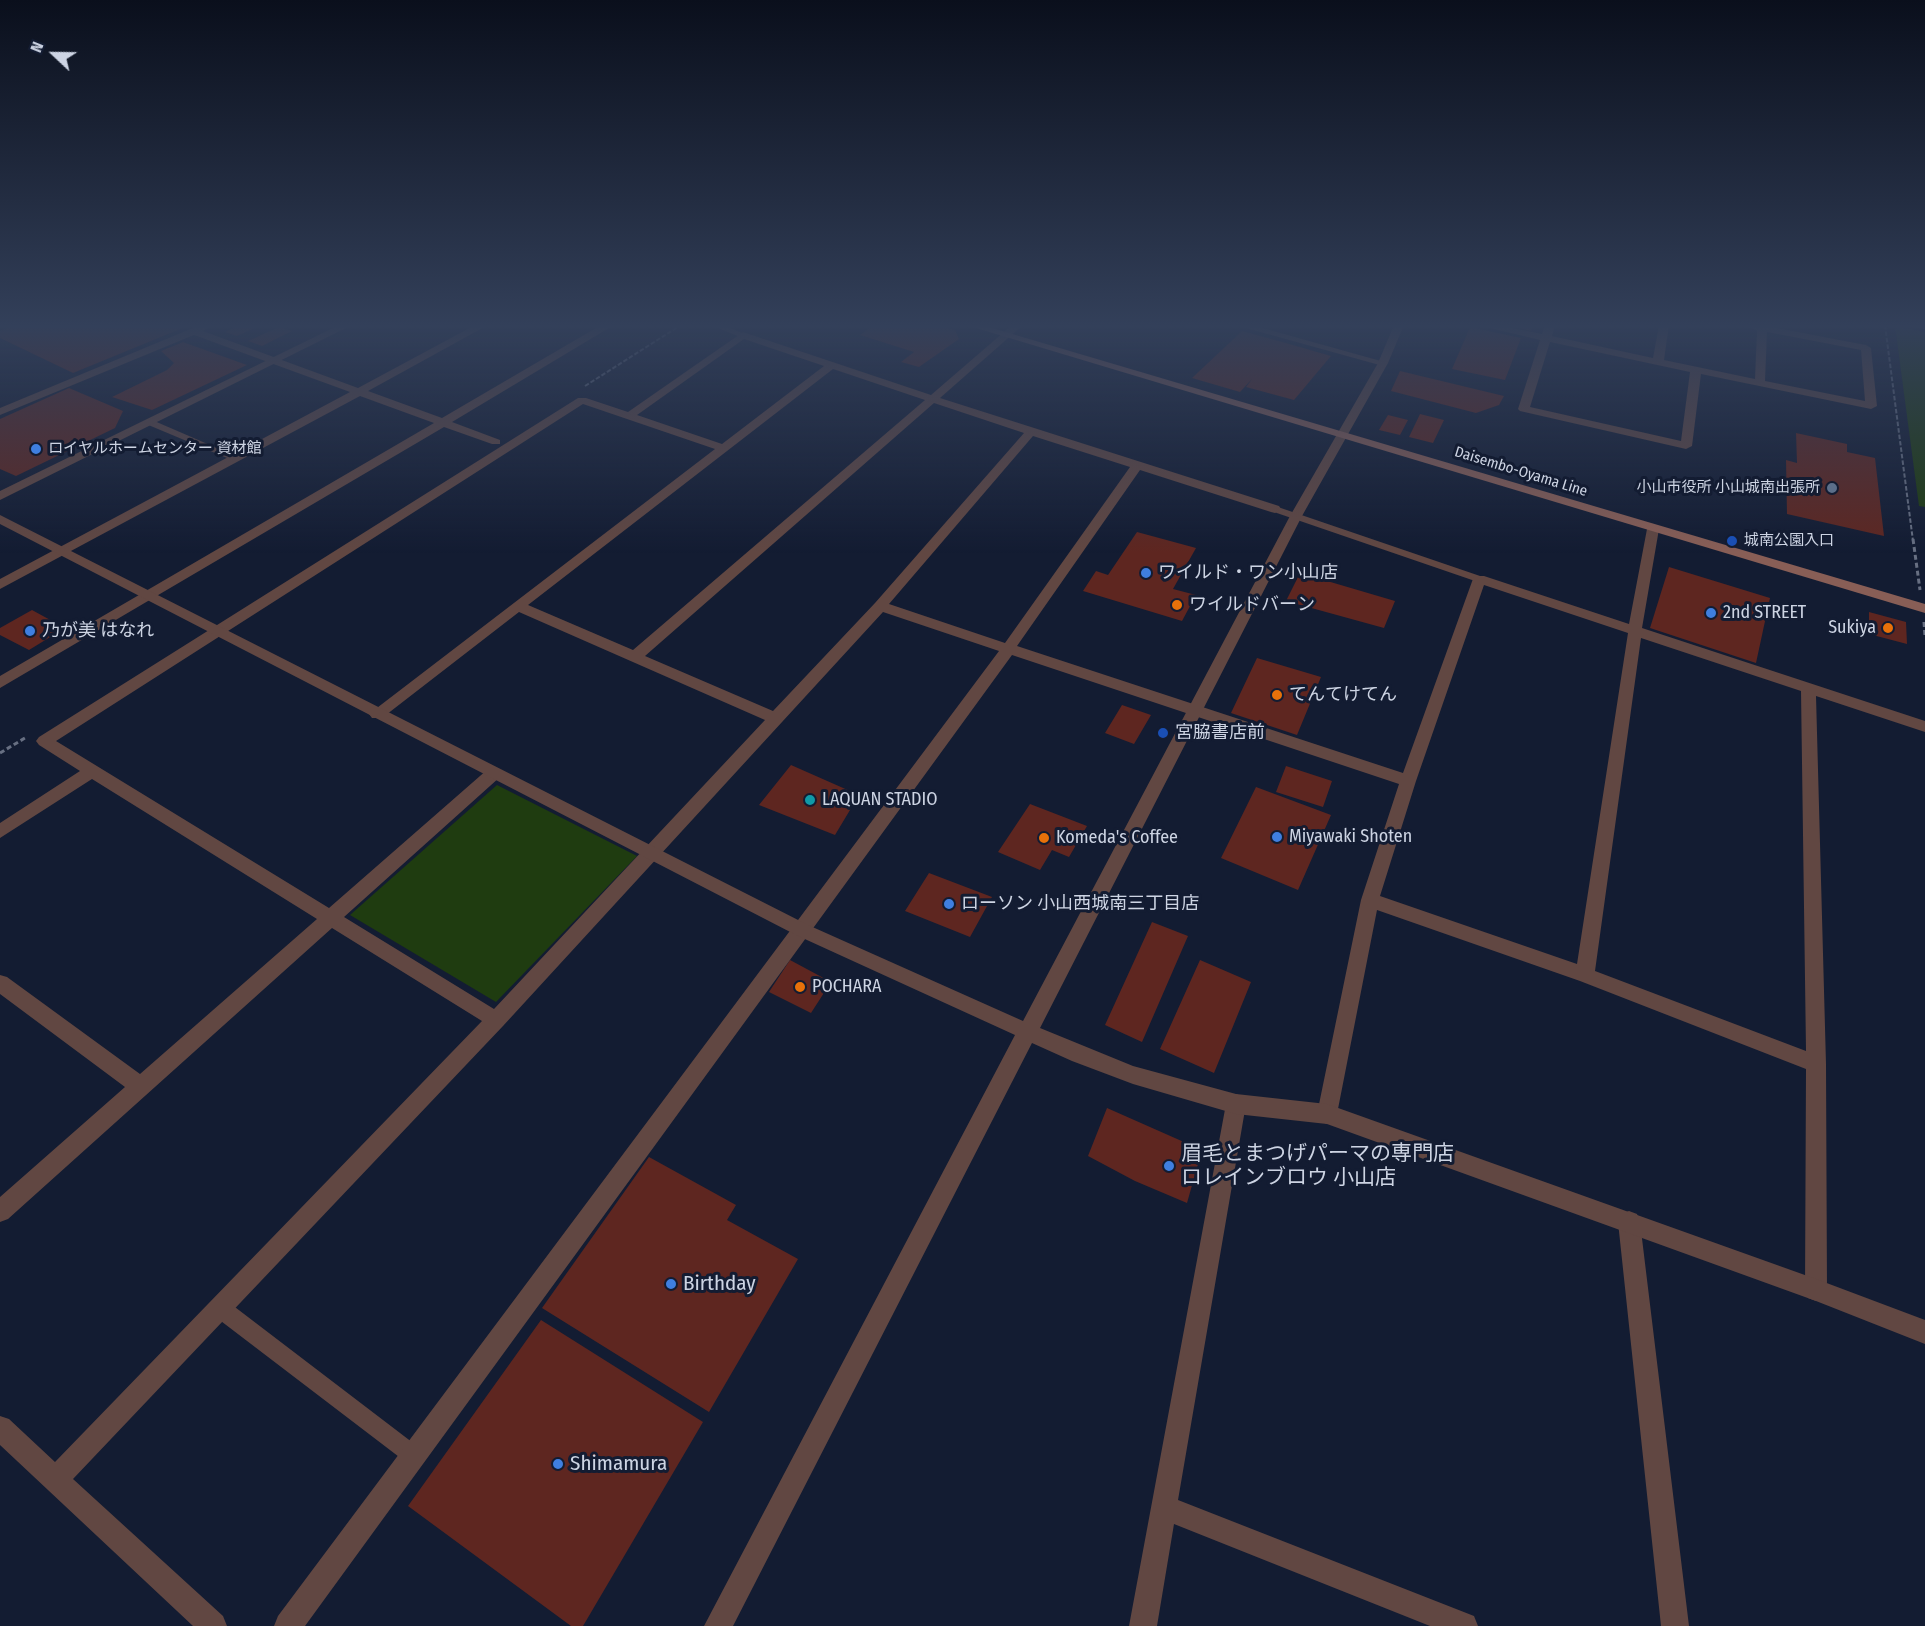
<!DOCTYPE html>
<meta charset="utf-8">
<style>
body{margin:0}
#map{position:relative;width:1925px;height:1626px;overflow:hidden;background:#131c32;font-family:"Fira Sans Condensed",sans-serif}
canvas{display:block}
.north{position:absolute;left:24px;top:24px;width:60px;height:60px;-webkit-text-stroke:4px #131c32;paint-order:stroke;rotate:292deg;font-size:16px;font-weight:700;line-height:24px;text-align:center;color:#cdd4e3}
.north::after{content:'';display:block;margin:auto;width:21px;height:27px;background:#cdd4e3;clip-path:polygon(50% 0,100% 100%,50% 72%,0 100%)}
</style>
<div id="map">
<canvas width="1925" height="1626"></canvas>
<div class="north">N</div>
</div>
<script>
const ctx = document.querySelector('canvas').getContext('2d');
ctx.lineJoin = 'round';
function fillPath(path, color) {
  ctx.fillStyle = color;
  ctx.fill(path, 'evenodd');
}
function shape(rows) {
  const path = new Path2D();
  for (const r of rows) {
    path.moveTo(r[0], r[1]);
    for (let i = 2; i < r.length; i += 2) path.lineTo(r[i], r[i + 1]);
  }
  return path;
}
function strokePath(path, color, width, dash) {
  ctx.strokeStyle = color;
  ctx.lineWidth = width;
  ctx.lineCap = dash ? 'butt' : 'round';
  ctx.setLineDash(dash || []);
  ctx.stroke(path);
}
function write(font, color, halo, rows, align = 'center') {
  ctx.font = font + ' "Fira Sans Condensed","Noto Sans JP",sans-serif';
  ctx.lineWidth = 6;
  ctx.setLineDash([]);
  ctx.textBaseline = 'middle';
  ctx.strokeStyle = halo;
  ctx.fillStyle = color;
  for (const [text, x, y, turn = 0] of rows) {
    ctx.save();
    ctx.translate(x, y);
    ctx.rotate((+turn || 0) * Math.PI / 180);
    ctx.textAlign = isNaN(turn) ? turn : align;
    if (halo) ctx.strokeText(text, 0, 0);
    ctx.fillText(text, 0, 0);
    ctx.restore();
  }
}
fillPath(shape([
 [1895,326,1925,332,1925,507,1919,506],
 [497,785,637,856,496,1002,350,915]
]), '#1f3c10');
fillPath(shape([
 [14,325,190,325,73,373,0,338,0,331],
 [240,325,261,325,237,336,225,332],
 [874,325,937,325,955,330,959,339,919,367,901,362,914,352,860,335],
 [1506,325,1533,325,1531,331],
 [279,327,292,331,262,346,248,341],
 [1470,327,1521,338,1505,380,1452,369],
 [1242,331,1286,343,1331,356,1294,400,1246,387,1252,379,1240,392,1192,378],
 [183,342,247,365,152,410,112,397,167,370,174,363,161,351],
 [1400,371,1504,396,1499,405,1476,413,1391,391],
 [69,388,123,411,115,428,16,476,0,469,0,419],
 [1420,414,1444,420,1433,443,1409,437],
 [1388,415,1408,420,1400,435,1379,430],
 [1796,433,1847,444,1847,452,1875,458,1884,536,1787,514,1786,460,1797,463],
 [1137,532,1196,548,1173,589,1196,595,1182,621,1083,591,1096,571,1108,575],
 [1669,567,1770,598,1756,663,1650,628],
 [1300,573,1395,601,1384,628,1286,601],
 [32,610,65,628,29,650,0,635,0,628],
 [1869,612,1906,622,1907,644,1869,634],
 [1257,658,1321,677,1297,735,1231,713],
 [1122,705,1151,715,1134,744,1105,733],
 [791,765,859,795,835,835,759,805],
 [1286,766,1332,781,1323,807,1276,792],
 [1256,787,1331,815,1298,890,1221,858],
 [1030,804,1087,826,1069,857,1052,850,1040,870,998,852],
 [929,873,992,897,970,937,905,911],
 [1152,922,1188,936,1142,1042,1105,1025],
 [790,960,831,982,811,1013,769,992],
 [1200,960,1251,982,1214,1073,1160,1049],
 [1107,1108,1202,1150,1187,1203,1135,1181,1088,1156],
 [649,1157,736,1205,727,1220,798,1259,709,1412,542,1308],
 [541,1320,703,1422,583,1626,571,1626,408,1506]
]), '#5e2620');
strokePath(shape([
 [1885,325,1913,541],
 [1910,325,1925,328],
 [585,386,681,325]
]), '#676f82', 2, [4.5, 2]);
strokePath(shape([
 [1913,539,1920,590],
 [1924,622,1925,636],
 [0,753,25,738]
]), '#676f82', 3, [5, 3]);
fillPath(shape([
 [711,325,723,325,747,335,740,337,711,325],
 [146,420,152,420,240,458,232,460,146,424,146,420],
 [1275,506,1483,577,1484,579,1479,582,1475,581,1271,511,1270,509,1275,506],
 [220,1299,227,1301,421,1449,424,1456,421,1463,414,1466,407,1463,213,1315,211,1308,213,1301,220,1299]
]), '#614742');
fillPath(shape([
 [200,325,209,327,203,331,358,388,475,325,488,325,368,391,442,418,601,325,614,325,452,422,500,440,500,444,492,444,444,427,0,688,0,676,434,423,360,396,0,589,0,579,350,392,194,335,0,415,0,408,200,325],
 [1012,325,1023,325,940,398,1279,506,1281,509,1275,513,1271,512,1140,470,1017,646,1403,773,1474,576,1484,576,1629,624,1647,529,1653,525,1659,529,1642,628,1925,721,1925,732,1816,696,1826,1064,1827,1290,1824,1298,1816,1301,1808,1298,1805,1290,1806,1069,1580,981,1377,910,1337,1114,1334,1121,1327,1124,1320,1121,1317,1114,1361,900,1399,784,1012,655,305,1626,274,1626,278,1616,999,651,883,612,503,1026,73,1479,223,1616,227,1626,193,1626,0,1445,0,1416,9,1419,55,1462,482,1021,332,928,8,1219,0,1222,0,1197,125,1087,0,994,0,975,7,977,140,1074,317,919,92,779,0,838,0,823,80,771,39,745,36,741,39,737,578,398,586,398,628,412,743,332,931,395,1012,325],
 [744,339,824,366,722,444,637,415,744,339],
 [833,369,925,400,633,650,528,605,833,369],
 [934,403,1024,433,875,603,773,711,645,656,934,403],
 [583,404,715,449,369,714,372,718,382,718,519,612,765,720,494,1009,344,917,500,777,502,773,500,769,488,769,329,908,56,741,583,404],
 [1033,436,1130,467,1005,643,889,604,1033,436],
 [1484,585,1628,633,1577,964,1380,896,1416,781,1484,585],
 [1641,638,1801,691,1806,1051,1595,971,1641,638],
 [1235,325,1252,325,1388,363,1383,366,1235,325],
 [1477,325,1497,325,1542,334,1545,325,1555,325,1552,336,1653,358,1659,325,1669,325,1664,360,1755,379,1757,330,1739,325,1761,325,1866,345,1871,348,1877,406,1871,409,1701,374,1692,446,1686,449,1520,411,1518,409,1540,340,1477,325],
 [1767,332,1861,350,1865,401,1765,381,1767,332],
 [1550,342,1690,372,1681,441,1530,407,1550,342],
 [1236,1094,1243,1097,1246,1104,1178,1500,1474,1616,1478,1626,1430,1626,1174,1524,1157,1626,1129,1626,1226,1104,1229,1097,1236,1094],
 [1629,1211,1637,1214,1640,1222,1689,1626,1661,1626,1618,1222,1621,1214,1629,1211]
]), '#614742');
fillPath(shape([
 [339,325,352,325,0,500,0,491,339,325],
 [1394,325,1404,325,1388,363,1302,516,1040,1028,1133,1066,1236,1094,1327,1104,1816,1279,1925,1320,1925,1344,1816,1301,1327,1124,1236,1114,1133,1084,1072,1061,1032,1043,733,1626,704,1626,1015,1035,796,935,0,524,0,515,808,925,1023,1021,1290,516,1378,363,1394,325]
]), '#614742');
fillPath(shape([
 [966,325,982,325,1925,604,1925,613,966,325]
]), '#885e56');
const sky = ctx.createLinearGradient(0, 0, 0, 553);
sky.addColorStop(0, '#0a0f1c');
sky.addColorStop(0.59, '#33405a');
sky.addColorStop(1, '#33405a00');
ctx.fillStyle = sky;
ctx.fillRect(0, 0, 1925, 553);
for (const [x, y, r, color] of [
 [36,449,6,"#3f7fe0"],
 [1832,488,6,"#5c6f8a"],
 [1732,541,6,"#1a4fb4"],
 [1146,573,6,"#3f7fe0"],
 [1177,605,6,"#e8710a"],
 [1711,613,6,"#3f7fe0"],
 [1888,628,6,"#e8710a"],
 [30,631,6,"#3f7fe0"],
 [1277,695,6,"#e8710a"],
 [1163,733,6,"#1a4fb4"],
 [810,800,6,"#0f9aa8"],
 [1277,837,6,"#3f7fe0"],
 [1044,838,6,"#e8710a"],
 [949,904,6,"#3f7fe0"],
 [800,987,6,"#e8710a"],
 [1169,1166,6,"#3f7fe0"],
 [671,1284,6,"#3f7fe0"],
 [558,1464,6,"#3f7fe0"]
]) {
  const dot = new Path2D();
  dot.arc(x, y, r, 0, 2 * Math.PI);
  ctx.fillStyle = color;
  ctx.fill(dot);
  strokePath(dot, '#131c32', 2);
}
write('15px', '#cdd4e3', '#131c32', [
 ["ロイヤルホームセンター 資材館",48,449],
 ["小山市役所 小山城南出張所",1820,488,"right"],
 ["城南公園入口",1744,541]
], 'left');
write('15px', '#cdd4e3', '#131c32', [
 ["Daisembo-Oyama Line",1521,472,17]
]);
write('18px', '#cdd4e3', '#131c32', [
 ["ワイルド・ワン小山店",1158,573],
 ["ワイルドバーン",1189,605],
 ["2nd STREET",1723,613],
 ["Sukiya",1876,628,"right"],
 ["乃が美 はなれ",42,631],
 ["てんてけてん",1289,695],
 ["宮脇書店前",1175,733],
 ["LAQUAN STADIO",822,800],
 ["Miyawaki Shoten",1289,837],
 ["Komeda's Coffee",1056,838],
 ["ローソン 小山西城南三丁目店",961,904],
 ["POCHARA",812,987]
], 'left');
write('21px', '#cdd4e3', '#131c32', [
 ["眉毛とまつげパーマの専門店",1181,1154],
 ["ロレインブロウ 小山店",1181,1178],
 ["Birthday",683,1284],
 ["Shimamura",570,1464]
], 'left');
</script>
